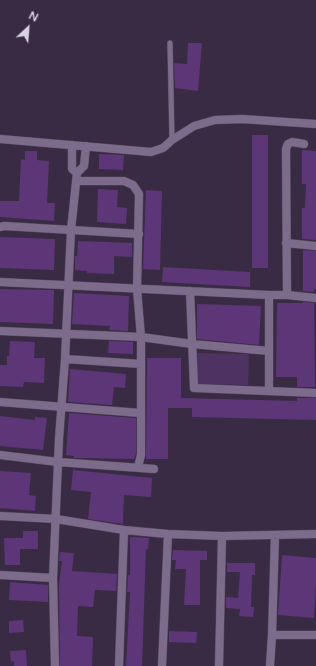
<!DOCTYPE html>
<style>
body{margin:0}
#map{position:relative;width:316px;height:666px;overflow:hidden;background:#3a2b45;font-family:"Varela Round",sans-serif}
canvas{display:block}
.north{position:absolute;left:8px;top:8px;width:40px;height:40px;-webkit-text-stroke:3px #3a2b45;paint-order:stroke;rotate:26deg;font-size:11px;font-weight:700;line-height:16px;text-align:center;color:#dad1e2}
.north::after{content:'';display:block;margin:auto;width:14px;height:18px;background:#dad1e2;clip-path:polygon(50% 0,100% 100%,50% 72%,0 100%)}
</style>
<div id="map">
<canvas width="316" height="666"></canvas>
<div class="north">N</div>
</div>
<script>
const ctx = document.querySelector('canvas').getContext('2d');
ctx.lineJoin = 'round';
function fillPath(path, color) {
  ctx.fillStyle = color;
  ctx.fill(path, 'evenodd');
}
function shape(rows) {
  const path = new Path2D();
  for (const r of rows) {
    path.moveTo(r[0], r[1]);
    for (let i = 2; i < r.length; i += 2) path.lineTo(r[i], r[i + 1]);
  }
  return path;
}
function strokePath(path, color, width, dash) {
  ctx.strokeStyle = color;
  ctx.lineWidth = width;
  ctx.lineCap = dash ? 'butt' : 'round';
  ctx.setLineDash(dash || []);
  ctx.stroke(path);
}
fillPath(shape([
 [196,353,249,354,248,385,196,384]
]), '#4e3262');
fillPath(shape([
 [188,43,202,43,198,91,175,88,174,63,187,64],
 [252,135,268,135,268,268,252,268],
 [302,150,316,151,316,240,303,239,302,238,302,208,305,208,306,184,302,184],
 [25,151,37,151,37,160,49,161,47,203,55,203,54,221,0,217,0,201,19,201,21,159,25,160],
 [99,154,124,155,123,170,99,169],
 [98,189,118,190,117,207,127,208,126,224,97,222],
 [146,190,162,191,160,270,143,269],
 [0,237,55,239,54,270,0,268],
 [78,241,132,243,132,257,114,256,114,274,87,273,87,271,75,270,75,256,77,256],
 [303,250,316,251,316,289,314,289,314,292,303,291],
 [163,267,250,272,250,287,162,282],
 [0,289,54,290,53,324,0,322],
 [74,293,129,296,128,331,109,330,110,326,72,324],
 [303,302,314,303,315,387,297,387,297,377,276,377,277,303,303,303],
 [197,304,261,306,259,345,197,339],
 [10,341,35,342,34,358,45,358,44,383,24,382,23,387,0,386,0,365,7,365,7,356,9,356],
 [109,341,133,342,133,354,108,353],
 [147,358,181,358,181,398,297,401,297,398,316,398,316,420,192,417,192,408,168,408,168,459,146,459],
 [70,369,126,374,125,388,114,387,112,405,70,402,68,401],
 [69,413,136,418,136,454,134,459,84,458,74,458,74,456,66,455],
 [0,416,35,420,35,417,47,418,43,450,0,446],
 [73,470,152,478,151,497,124,495,123,524,88,519,91,492,71,490],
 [0,471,31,473,29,495,36,496,35,511,0,508],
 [23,531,38,531,38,549,20,549,20,565,5,565,4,538,23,538],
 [130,537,149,538,148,549,146,549,142,666,126,666,130,592,127,592,128,575,130,575],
 [173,550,207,551,207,560,200,560,200,605,184,605,186,569,175,569,176,560,172,560],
 [60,552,74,553,72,571,117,574,116,591,95,590,93,607,78,606,77,636,93,637,92,666,60,666,59,585,62,561,59,561],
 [282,555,316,558,316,585,314,618,278,615],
 [227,563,255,563,255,575,252,575,251,607,254,607,253,617,239,616,240,609,226,608,226,597,238,598,240,572,227,572],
 [10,582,48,585,48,602,9,600],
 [23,620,24,632,9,633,9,621],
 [169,631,197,632,196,643,169,642],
 [26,650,27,666,14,666,14,661,11,662,10,651]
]), '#5c3677');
const lane = shape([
 [170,43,172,140]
]);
const street = shape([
 [0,139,151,152,163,148,172,140,194,126,215,120,242,119,316,124],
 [72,145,72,169,77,173],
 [76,181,124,181,133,185,139,194,137,289,141,337,141,455,138,467],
 [0,227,4,226,139,234],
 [286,243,316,246],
 [0,282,269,295,287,295,316,298],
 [190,291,194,388,316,393],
 [287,295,286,149,288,144,292,142,304,144],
 [0,331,141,337,192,344,269,351],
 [65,359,141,364],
 [269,391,269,295],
 [0,402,140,413],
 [0,455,58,462,154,469],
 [0,516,56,519,124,530,168,534,222,536,316,534],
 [0,575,53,578],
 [272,635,316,635],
 [55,666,53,578,59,439,65,359,71,230,77,173,84,166,86,146],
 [119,666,124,530],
 [162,666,168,534],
 [219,666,222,536],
 [270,666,272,635,275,535]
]);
strokePath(lane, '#574961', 6);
strokePath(street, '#574961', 9);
strokePath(lane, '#7c6b8a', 5);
strokePath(street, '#7c6b8a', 8);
</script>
